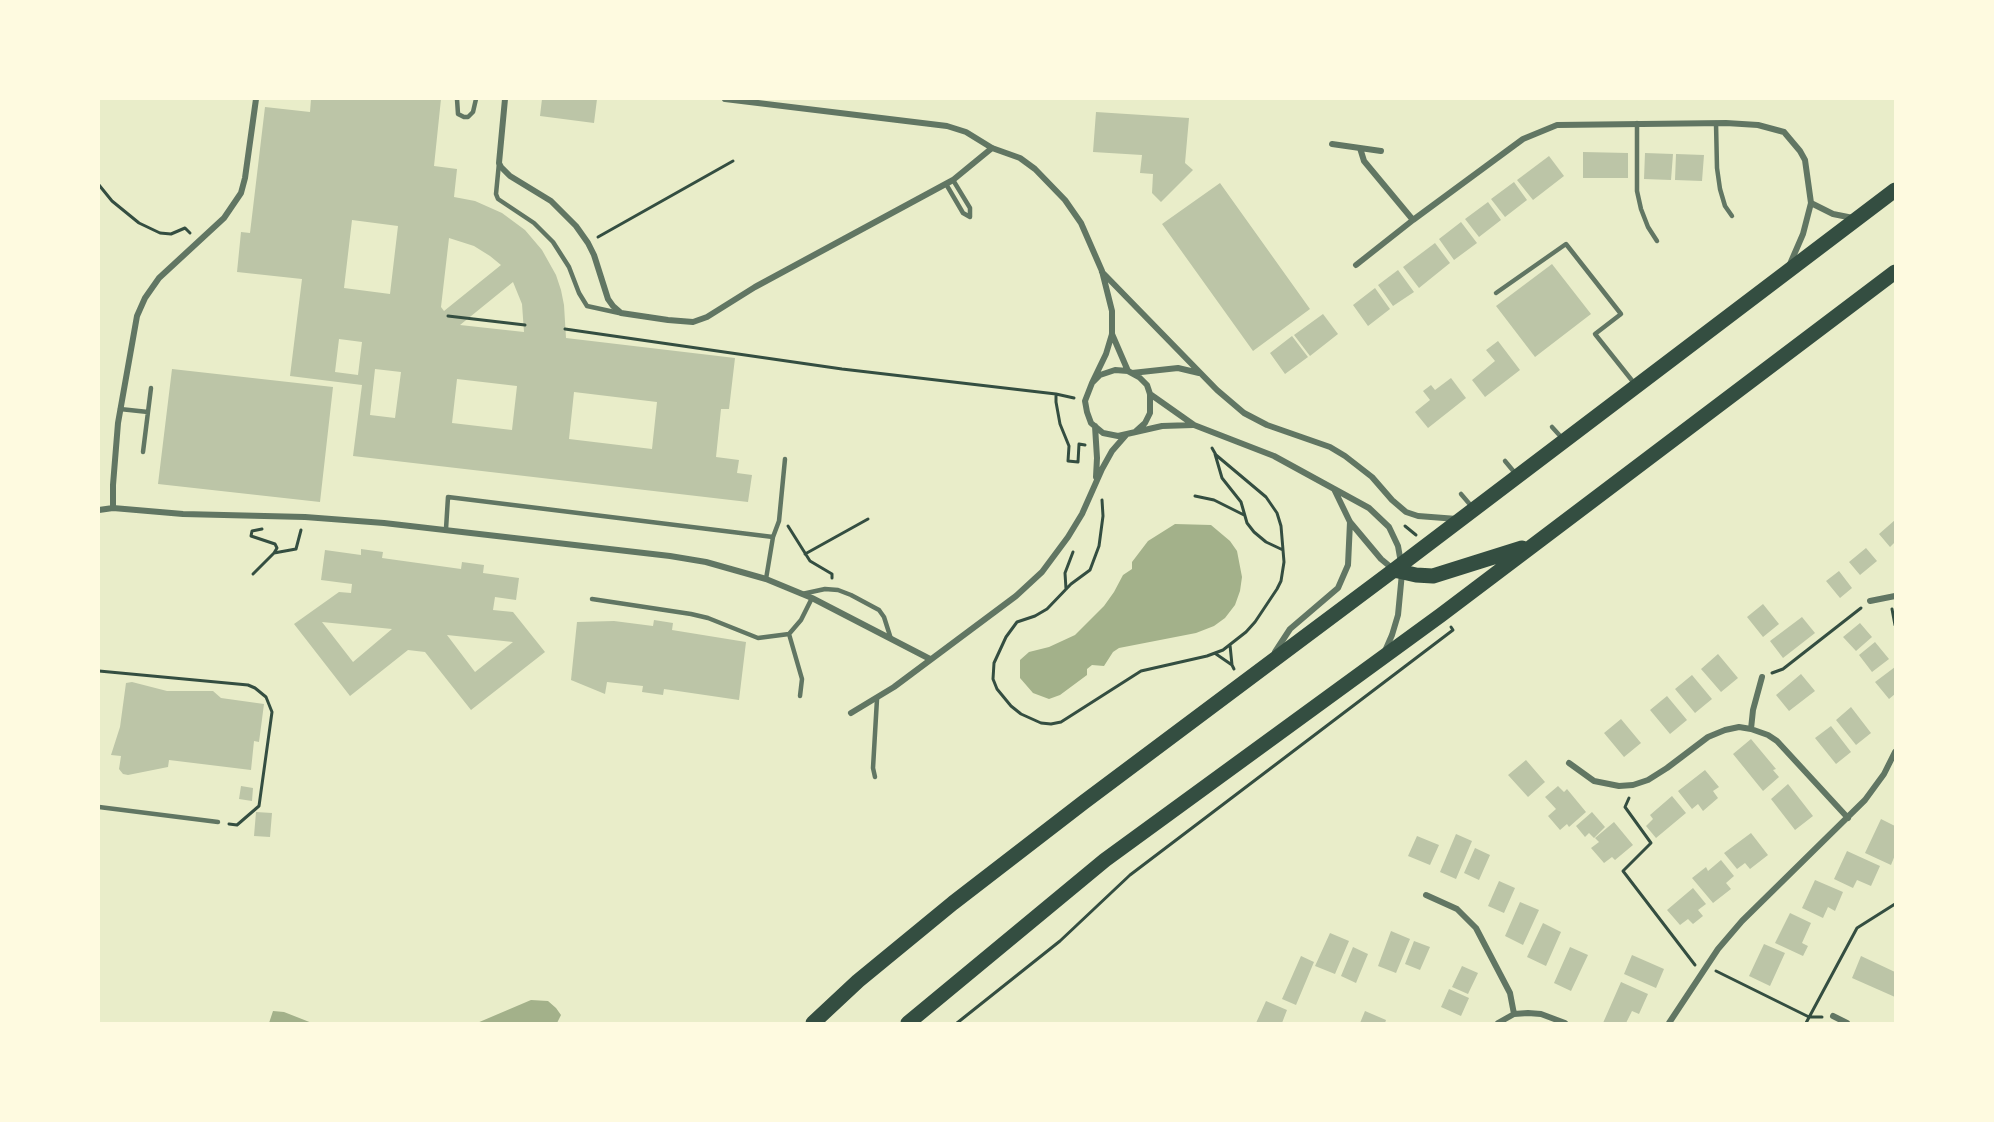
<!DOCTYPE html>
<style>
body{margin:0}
#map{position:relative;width:1994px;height:1122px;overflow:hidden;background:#e9edc9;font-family:Literata,serif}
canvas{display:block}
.frame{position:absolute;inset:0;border:100px solid #fefae0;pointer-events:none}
</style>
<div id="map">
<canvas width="1994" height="1122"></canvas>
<div class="frame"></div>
</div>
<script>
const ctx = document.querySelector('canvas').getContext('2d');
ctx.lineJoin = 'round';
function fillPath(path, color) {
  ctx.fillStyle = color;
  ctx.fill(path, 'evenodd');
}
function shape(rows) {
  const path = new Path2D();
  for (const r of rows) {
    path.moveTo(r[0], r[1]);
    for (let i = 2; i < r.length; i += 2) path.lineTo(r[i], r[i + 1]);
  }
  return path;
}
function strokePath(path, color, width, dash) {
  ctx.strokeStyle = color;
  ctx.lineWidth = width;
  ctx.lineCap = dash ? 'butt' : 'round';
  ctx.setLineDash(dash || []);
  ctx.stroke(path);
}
fillPath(shape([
 [1175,524,1211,525,1230,541,1237,551,1242,577,1240,591,1235,605,1225,618,1214,626,1196,633,1119,648,1113,652,1104,666,1092,665,1087,669,1087,675,1060,695,1049,699,1033,693,1020,678,1020,660,1029,652,1049,647,1075,635,1104,606,1114,592,1123,575,1132,569,1132,562,1148,541],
 [531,1000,548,1001,556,1008,561,1015,557,1023,477,1023],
 [273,1011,284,1012,312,1023,269,1023]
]), '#a3b18a');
fillPath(shape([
 [311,99,441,99,434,166,457,169,454,197,475,201,502,213,525,230,542,250,556,275,561,290,564,305,566,338,735,358,729,409,721,409,716,457,739,460,737,473,752,475,748,502,353,456,362,385,290,376,302,279,237,272,241,232,250,233,265,107,310,112],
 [352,220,398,226,390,294,344,288],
 [449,238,474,246,490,256,501,265,444,311,441,307],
 [513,282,522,304,524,332,460,325],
 [339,339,362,342,358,375,335,372],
 [375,369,401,372,395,418,370,415],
 [457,379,517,386,512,430,452,423],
 [574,392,657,402,652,449,569,439],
 [542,99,597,99,594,123,540,116],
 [1096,112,1189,118,1185,163,1193,170,1161,202,1152,193,1153,174,1140,173,1142,155,1093,152],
 [1583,152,1628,153,1628,178,1583,178],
 [1645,153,1673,154,1671,180,1644,179],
 [1676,154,1704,155,1702,181,1675,180],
 [1549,156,1564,176,1533,200,1517,180],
 [1514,182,1527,200,1505,217,1491,199],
 [1220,183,1310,309,1253,351,1162,224],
 [1488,202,1501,220,1479,237,1465,219],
 [1461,222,1477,243,1454,260,1439,239],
 [1435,243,1450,263,1419,288,1403,267],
 [1552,264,1591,314,1535,357,1496,306],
 [1398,270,1414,292,1393,306,1378,285],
 [1375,288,1390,309,1368,326,1353,305],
 [1323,314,1338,334,1310,356,1294,335],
 [1292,336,1308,357,1285,374,1270,353],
 [1498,341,1520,370,1485,397,1472,380,1495,361,1486,350],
 [172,369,333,387,320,502,158,484],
 [1451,378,1466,398,1428,428,1415,412,1430,400,1423,391,1431,385,1435,390],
 [1895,520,1895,542,1890,547,1879,534],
 [1866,548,1877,561,1860,575,1849,562],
 [361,549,383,552,382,558,461,569,462,562,484,565,483,573,519,578,516,600,495,597,493,610,513,612,545,652,471,710,425,652,408,650,350,696,294,624,339,592,351,593,352,584,321,580,325,550,361,555],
 [322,622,392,629,353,662],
 [447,635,513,642,475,672],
 [1839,571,1852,588,1840,598,1826,581],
 [1763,604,1779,624,1763,637,1747,617],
 [1802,617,1815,633,1783,658,1770,641],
 [654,620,673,623,672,630,746,642,739,700,664,689,663,695,642,692,643,686,607,682,605,694,571,680,577,622,614,621,653,626],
 [1860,623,1872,637,1856,651,1843,637],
 [1875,642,1889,659,1872,672,1859,655],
 [1718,654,1738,678,1721,692,1701,669],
 [1895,667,1895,694,1889,699,1875,682],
 [1801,674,1815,691,1789,711,1776,695],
 [1692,675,1712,699,1695,713,1675,689],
 [132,682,167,691,213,691,221,698,264,704,259,742,254,741,251,770,169,760,168,767,128,775,123,774,119,769,121,756,111,755,120,727,126,683],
 [1667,696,1687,720,1670,734,1650,710],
 [1851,707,1871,733,1856,745,1836,720],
 [1621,719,1641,743,1624,757,1604,733],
 [1831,726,1851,752,1836,764,1815,738],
 [1751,739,1776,769,1773,770,1779,777,1763,791,1733,754],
 [1526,760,1545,782,1528,797,1508,775],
 [1705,770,1719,787,1713,791,1718,798,1703,811,1698,804,1692,809,1678,791],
 [1788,784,1813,816,1795,830,1771,799],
 [241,786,253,788,252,801,239,799],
 [1558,786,1564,792,1567,789,1586,812,1569,827,1567,824,1560,830,1548,816,1556,809,1545,797],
 [1672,796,1686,813,1656,838,1646,826,1653,819,1650,815],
 [256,812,272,813,270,837,254,836],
 [1592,812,1605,827,1594,838,1589,833,1585,837,1576,826],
 [1881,819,1895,826,1895,855,1891,865,1865,853],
 [1614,822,1633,845,1615,860,1612,857,1604,863,1591,848,1599,842,1595,838],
 [1751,833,1768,855,1750,869,1745,863,1737,869,1724,853],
 [1456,834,1472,841,1456,879,1440,872],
 [1417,836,1439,845,1430,865,1408,856],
 [1475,848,1490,855,1479,880,1464,873],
 [1847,851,1880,866,1871,886,1857,880,1853,888,1834,879],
 [1721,860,1734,876,1726,883,1731,889,1713,903,1692,878,1706,867,1708,871],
 [1815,880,1843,892,1835,911,1828,907,1823,918,1802,908],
 [1499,881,1515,888,1504,913,1488,906],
 [1693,888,1706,904,1698,910,1703,916,1693,924,1688,919,1680,925,1667,910],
 [1520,902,1539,910,1523,945,1505,936],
 [1790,913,1811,923,1802,943,1808,946,1803,956,1775,943],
 [1543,923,1561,932,1546,966,1527,957],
 [1391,931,1410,939,1396,973,1378,966],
 [1330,933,1349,941,1335,974,1315,966],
 [1414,941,1430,947,1420,970,1405,964],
 [1764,944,1785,953,1770,986,1749,976],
 [1353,947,1368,954,1356,983,1341,976],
 [1570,947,1588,955,1571,991,1554,983],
 [1632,955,1664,969,1656,988,1624,974],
 [1301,956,1314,962,1296,1005,1282,999],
 [1861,956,1895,972,1895,997,1852,978],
 [1462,966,1478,973,1468,994,1452,987],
 [1621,982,1648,994,1639,1014,1632,1011,1626,1023,1603,1023],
 [1449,989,1469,998,1461,1016,1441,1007],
 [1266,1001,1287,1010,1282,1023,1256,1023],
 [1365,1011,1386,1020,1385,1023,1360,1023]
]), '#bcc5a7');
strokePath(shape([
 [99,185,112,201,139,223,160,233,171,234,185,228,190,233],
 [598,237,733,161],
 [448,316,525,325],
 [565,329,842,369,1056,394,1056,402,1060,424,1069,446,1068,461,1078,462,1079,444,1085,445],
 [1056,394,1074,398],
 [1215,454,1222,478,1241,502,1247,523,1254,532,1266,542,1283,550],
 [1195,496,1214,500,1244,515],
 [1102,500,1103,516,1099,546,1090,570,1071,584,1047,609,1035,616,1017,622,1006,637,994,663,993,679,997,689,1011,706,1021,714,1041,723,1051,724,1061,722,1141,671,1207,656,1223,650,1246,632,1255,622,1277,589,1281,581,1284,562,1281,526,1277,513,1266,497,1216,455,1212,448],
 [788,526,810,561,832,574,832,578],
 [1405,526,1416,535],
 [274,553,296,549,301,530],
 [805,554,868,519],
 [253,574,274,553,277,548,275,544,251,536,252,531,262,529],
 [1066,589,1065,573,1073,552],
 [1892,609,1895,625],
 [1230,645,1232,665,1234,669],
 [1216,654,1232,665],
 [99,671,248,685,255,688,266,697,272,712,259,806,237,825,229,824],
 [1772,673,1783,669,1861,608],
 [1629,798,1625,807,1651,843,1623,871,1695,965],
 [1716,971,1809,1017,1822,1017],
 [957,1023,1060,941,1130,875,1453,630,1451,627],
 [1806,1023,1857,928,1895,904]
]), '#344e41', 3);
strokePath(shape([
 [457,99,458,114,464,117,468,117,473,112,476,99],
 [1637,123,1637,191,1641,209,1648,227,1657,241],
 [1716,123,1717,168,1720,189,1725,206,1732,216],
 [499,163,496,194,498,199,534,223,553,242,569,267,579,293,587,306,619,313],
 [953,180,970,208,970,217],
 [946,184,963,213,970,217],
 [1496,293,1566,244,1621,314,1595,334,1634,383],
 [120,409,148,412],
 [1552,427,1562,438],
 [143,452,151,388],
 [1505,461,1515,473],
 [1461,494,1473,508],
 [446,529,448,497,773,537],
 [766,579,773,537,779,521,785,459],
 [802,594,825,589,838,590,851,595,879,610,884,617,891,639],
 [592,599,691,614,708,618,758,638,789,634],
 [800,696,802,679,789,634,801,620,812,598],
 [875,777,873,768,877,699],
 [99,807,218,822]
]), '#617663', 4.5);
strokePath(shape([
 [505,99,499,163,501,167,510,176,551,201,576,226,588,243,594,255,608,299,613,306,621,313,668,320,693,322,707,317,755,287,953,180,992,148],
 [725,99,947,126,966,132,992,148,1020,158,1035,169,1065,200,1081,223,1102,271,1112,311,1112,334,1106,354,1092,383],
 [1332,144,1381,151],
 [1360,148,1364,161,1413,220],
 [1811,203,1833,214,1853,218],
 [1356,265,1413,220,1523,139,1557,125,1726,123,1758,125,1784,132,1800,151,1805,160,1811,203,1803,234,1790,264],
 [1102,272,1217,390,1244,413,1267,425,1330,447,1345,456,1372,477,1392,500,1406,512,1418,516,1457,519],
 [1112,334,1128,371],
 [1132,373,1178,368,1199,373],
 [1150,394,1194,425,1274,456,1369,508,1389,527,1398,546,1401,563],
 [1095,426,1097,458,1096,477],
 [1135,432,1145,423,1150,413,1150,394,1147,385,1139,377,1128,371,1115,370,1100,375,1092,383,1085,401,1087,412,1091,423,1103,433,1118,436,1162,426,1193,425],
 [1334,489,1350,522,1381,559,1393,569],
 [113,508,113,485,118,423,137,316,145,298,159,278,224,218,241,193,245,178,256,99],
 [99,510,113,508,183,514,305,517,384,523,670,556,706,562,766,579,812,598,930,659],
 [1870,601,1895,596],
 [1385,651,1392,635,1398,615,1402,573],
 [1275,652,1290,629,1338,588,1348,565,1350,522],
 [851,713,894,687,1016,596,1042,572,1068,537,1082,514,1102,469,1112,451,1126,435],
 [1751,729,1753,710,1762,677],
 [1569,763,1594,781,1619,786,1633,785,1648,780,1667,768,1708,737,1725,730,1739,727,1751,729,1768,735,1777,741,1848,818],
 [1426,895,1457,909,1476,928,1510,993,1514,1014],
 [1833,1016,1847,1023],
 [1498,1023,1514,1014,1528,1013,1541,1014,1565,1023],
 [1669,1023,1718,949,1742,921,1865,800,1884,774,1895,752]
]), '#617663', 6);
strokePath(shape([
 [1394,570,1416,575,1433,576,1522,548],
 [813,1023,858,981,953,903,1084,802,1394,570,1895,190],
 [908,1023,1105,860,1441,615,1895,272]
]), '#344e41', 15);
</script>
